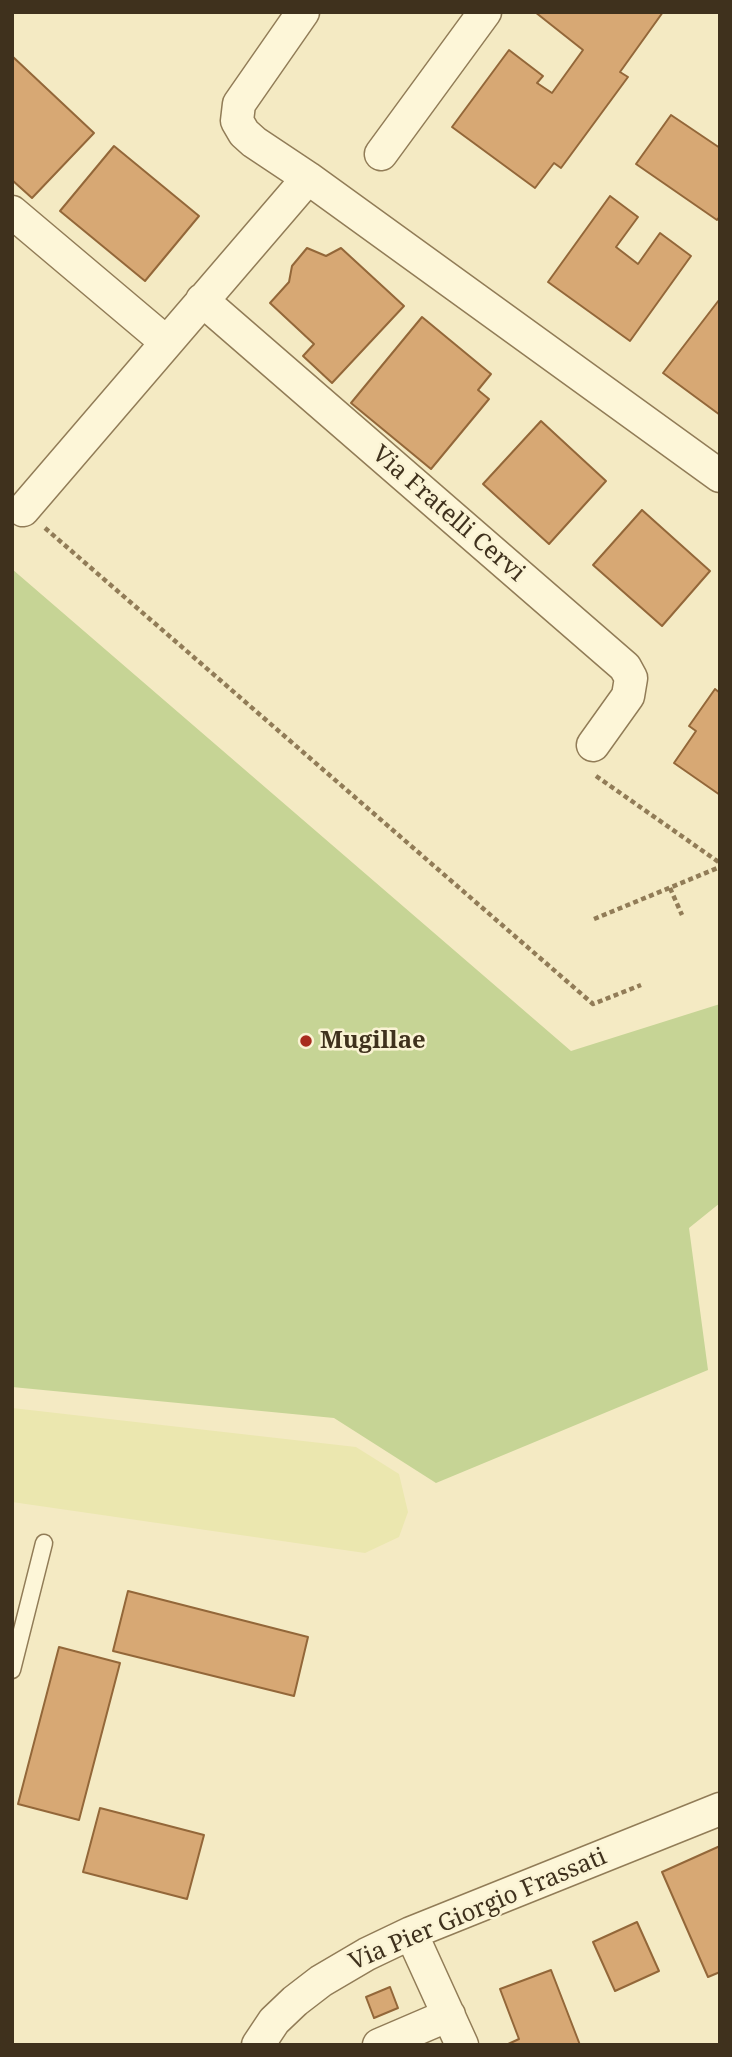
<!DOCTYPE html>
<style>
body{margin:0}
#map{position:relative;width:732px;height:2057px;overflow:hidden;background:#f4eac3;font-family:"Noto Serif",serif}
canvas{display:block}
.frame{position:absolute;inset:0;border:14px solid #3f311d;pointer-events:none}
</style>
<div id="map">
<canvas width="732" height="2057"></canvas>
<div class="frame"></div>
</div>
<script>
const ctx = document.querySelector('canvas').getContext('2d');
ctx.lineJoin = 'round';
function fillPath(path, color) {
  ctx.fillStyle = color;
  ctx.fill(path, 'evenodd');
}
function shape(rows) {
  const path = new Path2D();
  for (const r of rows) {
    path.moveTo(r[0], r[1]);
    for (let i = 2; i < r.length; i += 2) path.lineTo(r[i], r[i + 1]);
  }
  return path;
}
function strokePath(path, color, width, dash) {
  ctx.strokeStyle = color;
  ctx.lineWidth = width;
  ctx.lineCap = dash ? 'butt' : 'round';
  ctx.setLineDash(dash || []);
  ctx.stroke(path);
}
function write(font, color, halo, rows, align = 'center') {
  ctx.font = font + ' "Noto Serif",serif';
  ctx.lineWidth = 5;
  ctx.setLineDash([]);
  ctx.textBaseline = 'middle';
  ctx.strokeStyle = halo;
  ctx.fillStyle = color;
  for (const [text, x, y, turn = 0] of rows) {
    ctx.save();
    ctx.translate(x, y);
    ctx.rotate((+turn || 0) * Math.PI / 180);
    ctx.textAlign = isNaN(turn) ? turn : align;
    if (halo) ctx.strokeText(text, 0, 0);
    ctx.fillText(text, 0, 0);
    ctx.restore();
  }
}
fillPath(shape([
 [12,1408,356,1447,399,1474,408,1512,399,1537,365,1553,12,1502]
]), '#ebe7af');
fillPath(shape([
 [12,569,571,1051,720,1004,720,1203,689,1228,708,1370,436,1483,334,1418,12,1387]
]), '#c6d495');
const building = shape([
 [535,12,663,12,620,72,628,77,561,168,554,163,535,188,452,127,509,50,543,76,537,83,552,93,583,50,535,12],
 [12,56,94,133,32,198,12,180,12,56],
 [671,115,720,148,720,216,717,220,636,164,671,115],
 [114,146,199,216,145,281,60,211,114,146],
 [610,196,638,217,616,247,638,264,660,233,691,256,630,341,548,282,610,196],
 [307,248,326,256,341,248,404,306,332,383,303,356,314,344,270,303,289,282,292,266,307,248],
 [719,300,720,301,720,415,663,373,719,300],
 [422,317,491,374,478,390,489,399,431,469,351,403,422,317],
 [541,421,606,481,549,544,483,484,541,421],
 [642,510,710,571,662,626,593,565,642,510],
 [715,689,720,693,720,795,674,763,696,731,689,726,715,689],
 [128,1591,308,1637,294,1696,113,1651,128,1591],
 [59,1647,120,1663,79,1820,18,1804,59,1647],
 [100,1808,204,1835,187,1899,83,1872,100,1808],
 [720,1846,720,1972,708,1977,662,1872,720,1846],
 [637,1922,659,1971,615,1991,593,1942,637,1922],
 [551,1970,580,2045,506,2045,519,2039,500,1989,551,1970],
 [390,1987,398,2008,374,2018,366,1997,390,1987]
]);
fillPath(building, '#d7a874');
strokePath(building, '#936739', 2);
const service = shape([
 [12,1670,44,1543]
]);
const minor = shape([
 [303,12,239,104,237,121,244,133,254,142,308,178],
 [381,154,485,12],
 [12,212,166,342],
 [202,300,625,667,631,678,628,696,593,745],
 [23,510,308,178,720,476],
 [411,1933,462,2045],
 [258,2045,274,2021,295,2001,321,1981,367,1954,411,1933,720,1809],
 [379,2045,449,2015]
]);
strokePath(service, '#917c57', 19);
strokePath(minor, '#917c57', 35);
strokePath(shape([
 [45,528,593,1004,641,985],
 [596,776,720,863],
 [670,888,682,915],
 [594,919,720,867]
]), '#917c57', 4.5, [5, 3.5]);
strokePath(service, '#fdf6d8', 16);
strokePath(minor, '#fdf6d8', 32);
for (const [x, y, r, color] of [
 [306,1041,7,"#a82c1e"]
]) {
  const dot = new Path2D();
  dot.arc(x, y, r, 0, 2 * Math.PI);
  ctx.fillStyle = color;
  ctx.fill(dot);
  strokePath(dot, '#faf3d4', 2.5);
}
write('24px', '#3f311d', '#faf3d4', [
 ["Via Fratelli Cervi",448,514,41],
 ["Via Pier Giorgio Frassati",478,1910,-23]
]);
write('bold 24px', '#3f311d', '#faf3d4', [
 ["Mugillae",320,1041]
], 'left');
</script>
